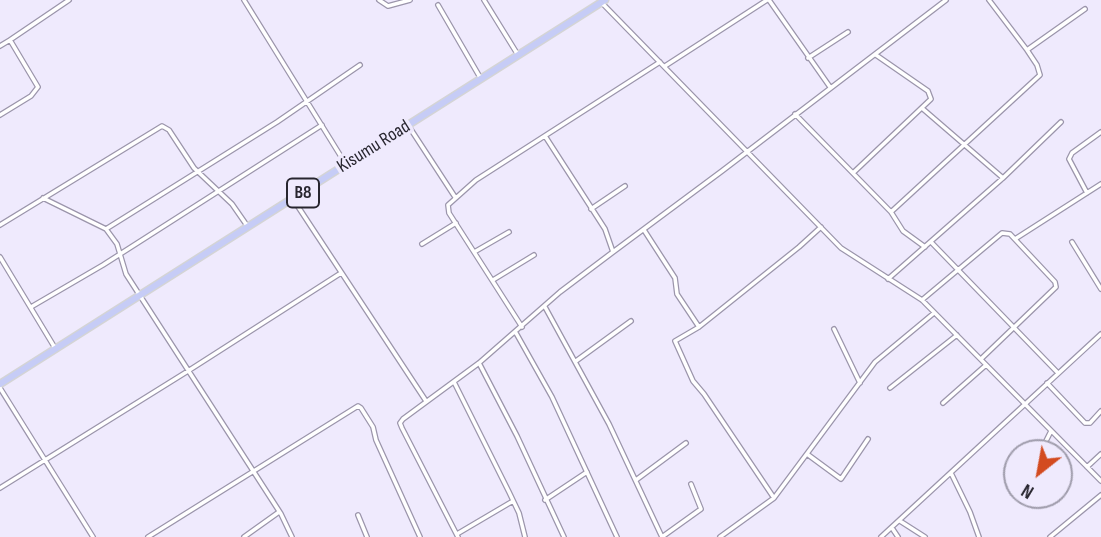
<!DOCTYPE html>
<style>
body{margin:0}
#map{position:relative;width:1101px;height:537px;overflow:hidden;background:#efeafd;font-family:"Sofia Sans Condensed",sans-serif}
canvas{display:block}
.north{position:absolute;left:1003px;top:439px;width:70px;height:70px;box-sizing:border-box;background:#efeafd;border:2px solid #9f9cab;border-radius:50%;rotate:211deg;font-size:19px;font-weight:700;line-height:28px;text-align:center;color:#28262f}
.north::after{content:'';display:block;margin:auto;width:24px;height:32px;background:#d34b20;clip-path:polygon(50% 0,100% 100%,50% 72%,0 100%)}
</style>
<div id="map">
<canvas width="1101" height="537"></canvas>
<div class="north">N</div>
</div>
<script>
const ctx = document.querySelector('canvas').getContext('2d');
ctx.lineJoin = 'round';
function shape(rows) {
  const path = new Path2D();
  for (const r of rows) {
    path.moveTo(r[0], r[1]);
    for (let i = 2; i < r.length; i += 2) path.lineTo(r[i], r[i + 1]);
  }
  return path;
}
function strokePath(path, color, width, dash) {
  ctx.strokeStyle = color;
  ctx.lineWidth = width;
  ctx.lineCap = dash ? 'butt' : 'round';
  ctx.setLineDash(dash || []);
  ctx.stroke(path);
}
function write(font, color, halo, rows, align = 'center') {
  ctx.font = font + ' "Sofia Sans Condensed",sans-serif';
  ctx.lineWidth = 7;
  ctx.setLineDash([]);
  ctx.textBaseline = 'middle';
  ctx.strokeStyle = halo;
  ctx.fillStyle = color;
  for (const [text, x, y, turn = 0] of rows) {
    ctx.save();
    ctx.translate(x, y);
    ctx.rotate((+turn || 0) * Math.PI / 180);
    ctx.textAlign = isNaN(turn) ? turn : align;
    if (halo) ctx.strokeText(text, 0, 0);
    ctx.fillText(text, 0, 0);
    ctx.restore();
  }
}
const minor = shape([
 [244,0,345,163],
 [379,0,388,6,410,0],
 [484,0,518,55],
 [769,0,830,87],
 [601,2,841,248,922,300,1101,481],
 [438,5,481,79],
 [10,40,69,0],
 [0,46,10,40,38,87,31,96,0,115],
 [1027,50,1085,9],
 [808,58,848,32],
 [665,66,767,0],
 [923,109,1003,178],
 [795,114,891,212,903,231,925,247],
 [408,125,455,197],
 [545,136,605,229,613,252],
 [853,173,931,99,928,91,876,55],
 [1087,193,1069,159,1072,153,1101,132],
 [43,198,106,229,117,244,126,274,281,514,292,537],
 [293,199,426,401],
 [591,209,625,186],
 [891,212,1040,75,1037,65,1027,50,989,0],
 [0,225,162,126,169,130,194,168,232,204,248,227],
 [106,229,277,122,360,65],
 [644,230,675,278,677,294,699,327],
 [1015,239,1101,184],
 [931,242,1058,373],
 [1072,242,1101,289],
 [422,244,456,223],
 [476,251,509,232],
 [0,257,55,348],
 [888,279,1003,178,1061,122],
 [493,280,534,255],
 [922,300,1002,233,1010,234,1055,282,1056,287,981,359],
 [31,307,103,265,322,125],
 [545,307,609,424,662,537],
 [522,327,449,213,448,205,476,180,660,62],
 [834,329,860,383],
 [516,333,552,397,617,537],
 [576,361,631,321],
 [479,363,517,436,564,537],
 [454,382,509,492,519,513,525,537],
 [1047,383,1085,423,1090,423,1101,411],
 [0,388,93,537],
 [890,388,957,335],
 [943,403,986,365],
 [1040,453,1051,431],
 [807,454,841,479,868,439],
 [1087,467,1101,454],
 [951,473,970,512,979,537],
 [636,480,686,443],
 [1014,486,1017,483],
 [0,488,188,371,341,273],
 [774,498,704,394,693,381,675,341,699,327,799,247,821,227],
 [545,500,587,472],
 [358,515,367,537],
 [900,521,925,537],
 [892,528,898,537],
 [457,534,513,501],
 [148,537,358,406,361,408,373,427,376,440,420,537],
 [244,537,279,512],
 [458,537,402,428,400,423,403,419,479,363,560,292,613,252,722,171,946,0],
 [662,537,701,509,691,484],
 [720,537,774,498,875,362,934,313],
 [881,537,1101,334],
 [1050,537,1101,495]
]);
const trunk = shape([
 [0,384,605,0]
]);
strokePath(minor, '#9b95ab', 6);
strokePath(trunk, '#d4d4d5', 9);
strokePath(minor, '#fff', 3.5);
strokePath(trunk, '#c6ccf6', 6);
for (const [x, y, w] of [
 [303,193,32]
]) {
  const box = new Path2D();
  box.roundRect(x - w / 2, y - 14.5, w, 29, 5);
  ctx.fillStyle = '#efeafd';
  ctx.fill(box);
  strokePath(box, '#28262f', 2);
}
write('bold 18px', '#28262f', null, [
 ["B8",303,193]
]);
write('19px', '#28262f', '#efeafd', [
 ["Kisumu Road",374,147,-32]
]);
</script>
